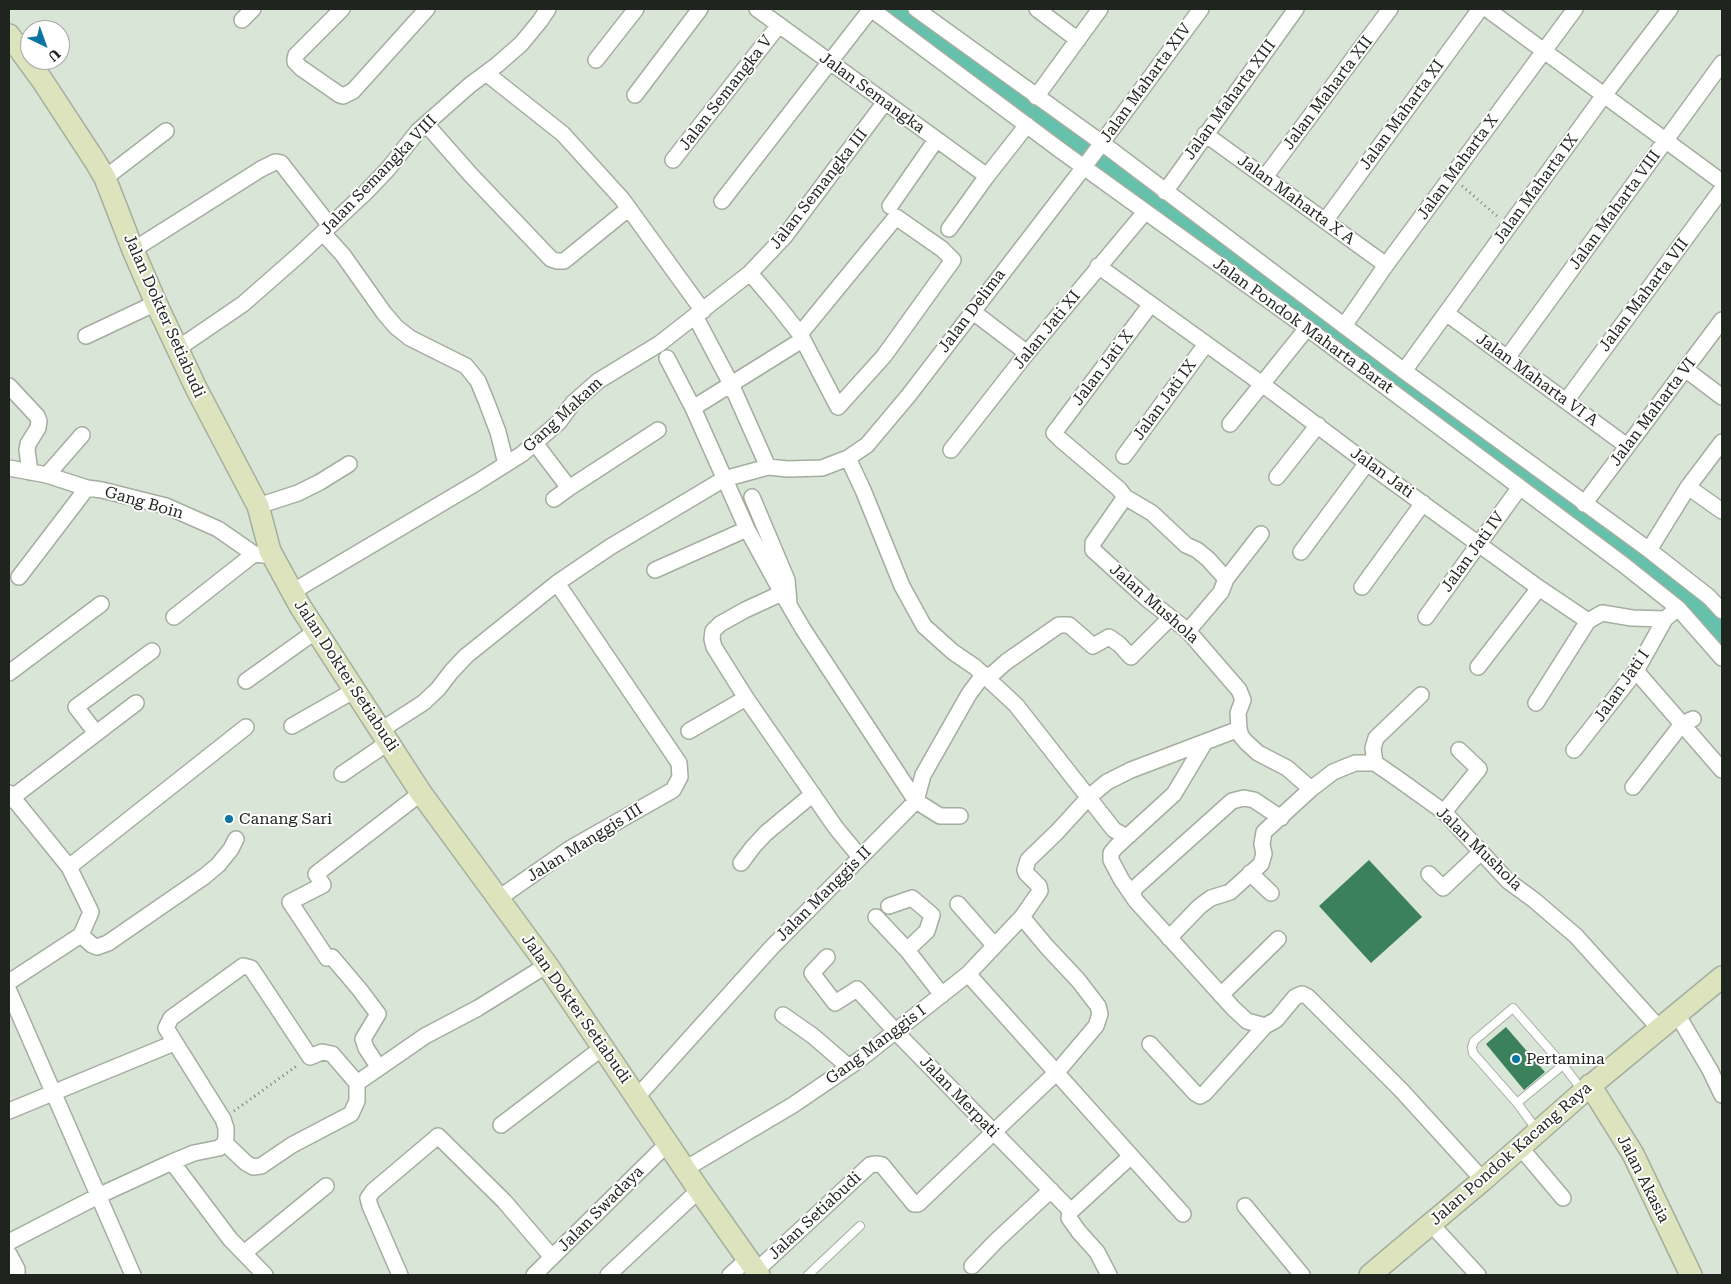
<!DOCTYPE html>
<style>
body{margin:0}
#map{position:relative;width:1731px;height:1284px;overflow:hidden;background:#d9e5d6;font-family:"Roboto Serif",serif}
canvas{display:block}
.frame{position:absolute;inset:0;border:10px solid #1f241e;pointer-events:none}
.north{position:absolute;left:20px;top:20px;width:50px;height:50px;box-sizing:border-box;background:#fff;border:1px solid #a5a7a5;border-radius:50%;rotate:138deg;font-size:14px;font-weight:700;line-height:20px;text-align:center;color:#1f241e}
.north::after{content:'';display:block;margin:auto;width:18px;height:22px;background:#0976a1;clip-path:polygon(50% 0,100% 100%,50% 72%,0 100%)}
</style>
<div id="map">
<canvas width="1731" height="1284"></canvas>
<div class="frame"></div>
<div class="north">U</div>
</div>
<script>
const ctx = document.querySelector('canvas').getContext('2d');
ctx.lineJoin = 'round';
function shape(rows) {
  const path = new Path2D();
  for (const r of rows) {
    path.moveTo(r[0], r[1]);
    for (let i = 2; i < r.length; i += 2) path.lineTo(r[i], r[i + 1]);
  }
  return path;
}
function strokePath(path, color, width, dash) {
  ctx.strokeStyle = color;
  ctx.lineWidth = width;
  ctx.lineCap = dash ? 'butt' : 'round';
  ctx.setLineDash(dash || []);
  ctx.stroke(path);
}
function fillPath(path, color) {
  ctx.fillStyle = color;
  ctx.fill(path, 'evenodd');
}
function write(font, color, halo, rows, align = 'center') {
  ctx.font = font + ' "Roboto Serif",serif';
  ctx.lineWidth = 4;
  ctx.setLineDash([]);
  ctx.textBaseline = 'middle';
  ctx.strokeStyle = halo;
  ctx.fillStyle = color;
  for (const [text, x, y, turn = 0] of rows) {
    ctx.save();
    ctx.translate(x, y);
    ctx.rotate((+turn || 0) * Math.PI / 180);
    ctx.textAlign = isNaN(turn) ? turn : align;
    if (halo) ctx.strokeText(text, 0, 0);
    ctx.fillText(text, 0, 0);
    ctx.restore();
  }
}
strokePath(shape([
 [897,9,1005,87,1695,600,1722,629]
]), '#66c1ac', 30);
fillPath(shape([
 [1369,860,1422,917,1371,963,1319,906],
 [1506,1027,1545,1072,1524,1090,1486,1044]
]), '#3b815c');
const lane = shape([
 [1563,1065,1582,1090],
 [1517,1103,1563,1065,1513,1008,1474,1041,1472,1047,1473,1053,1517,1103,1537,1130],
 [808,1275,860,1226]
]);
const street = shape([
 [342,9,296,55,295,59,295,62,301,68,340,95,343,96,353,91,427,9],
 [757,9,987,176],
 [916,9,1102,143,1404,371,1649,550,1709,597,1722,611],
 [1037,9,1078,40],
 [1487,9,1722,182],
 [242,20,253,9],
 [596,60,636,9],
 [486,73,563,134,622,199,703,311],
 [635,95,700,9],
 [1036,97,1100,9],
 [426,124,470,174,551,259,557,261,564,261,569,257,628,209],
 [1205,134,1386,265],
 [673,160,779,25],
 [1265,177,1390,9],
 [105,178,166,131],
 [1165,192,1296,9],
 [722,201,871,9,1060,150,1307,328,1624,565,1678,608,1722,658],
 [890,206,936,140],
 [1325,221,1480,9],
 [949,229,987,176,1027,125],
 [323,233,343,255,384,313,396,327,410,338,466,366,478,381,487,403,498,432,506,464],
 [133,250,261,169,275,162,281,163,330,226],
 [1098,266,1262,384,1367,463,1539,588,1588,621],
 [750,273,778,306,800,334,838,407,884,356,953,260,942,249,896,217,800,334],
 [1151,304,1054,433,1061,440,1119,489,1125,497,1152,513,1186,545,1197,550,1208,559,1226,579],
 [972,311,1027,353],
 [1446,313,1627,446],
 [695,316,731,384,768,467],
 [1344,326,1386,265,1575,9],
 [86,336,156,303],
 [177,349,243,304,300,254,366,192,388,169,418,131,470,85,497,65,521,44,540,21,548,9],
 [667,358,693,408,747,529,782,593,803,629,916,801,940,816,960,816],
 [1507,358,1722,63],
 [1685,369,1722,397],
 [1404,371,1599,102,1670,9],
 [9,386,37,416,39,421,38,428,28,444,27,450,30,472],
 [1566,401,1722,189],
 [693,408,802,340],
 [1230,424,1307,328],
 [535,443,569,488],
 [951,450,1027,353,1145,212],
 [1124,456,1206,344],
 [848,458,863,490,902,586,924,626,953,652,975,667,1016,705,1114,830,1127,837],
 [9,468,47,475,87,488,102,490,166,506,218,529,254,554,264,555,270,551],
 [47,475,82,435],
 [1277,477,1318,425],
 [1688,487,1722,511],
 [752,497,787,580,789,603],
 [1125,497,1093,543,1093,550,1147,599,1188,631,1239,690,1243,700,1238,713,1239,729,1241,736,1246,742,1258,753,1287,768,1311,789,1333,772,1355,763,1375,763,1401,781,1444,812,1508,881,1534,900,1576,936,1659,1028],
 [554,499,569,488,658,430],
 [1584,504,1722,320],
 [258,506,298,493,320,482,349,464],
 [1649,550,1688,487,1722,442],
 [1301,552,1367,463],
 [655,570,747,529],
 [19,577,87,488],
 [1362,587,1423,503],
 [292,592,476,483,522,454,559,422,573,403,598,381,659,344,750,273,785,236,885,102],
 [782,593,745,610,720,624,713,631,712,639,714,647,746,698,836,828,860,857],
 [174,617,254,554],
 [1426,617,1520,487],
 [1188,631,1221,592,1226,579,1261,534],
 [1478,667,1539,588],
 [1636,671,1722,770],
 [9,673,101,604],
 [988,678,1006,662,1059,625,1069,625,1093,646,1109,637,1119,644,1131,657,1170,618],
 [246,681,316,631],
 [1536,703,1588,621,1602,613,1632,618,1665,619,1678,608],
 [292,726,355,690],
 [381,730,423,703,438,689,451,672,466,656,557,583,610,547,724,479,768,467,788,469,822,468,848,458,867,445,909,395,1084,167,1201,9],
 [689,731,746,698],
 [96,733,76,707,152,651],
 [1205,742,1174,794,1116,847,1111,853,1111,860,1121,879,1136,901,1233,1008,1247,1021,1265,1026],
 [1574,750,1636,671,1665,619],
 [1375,763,1373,748,1376,738,1421,695],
 [342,774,389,742],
 [1633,787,1682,724,1693,719],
 [9,793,69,867,91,912,81,935,9,982],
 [9,800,136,703],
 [1444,812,1479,769,1459,750],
 [741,863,753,847,766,833,813,794],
 [69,867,246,727],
 [1250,873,1271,893],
 [1429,874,1443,888,1481,852],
 [1132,895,1136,887,1232,801,1244,798,1254,800,1281,818],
 [499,898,571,848,673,790,680,777,679,763,557,583],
 [958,904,994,945],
 [889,906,912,898,932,915,927,931,907,950,942,995],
 [876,917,907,950],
 [81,935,92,945,97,947,108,943,205,876,218,865,231,849,236,839],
 [1169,938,1200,906,1211,898,1230,892,1261,864,1264,854,1262,844,1264,832,1311,789],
 [827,957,812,973,835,1003,857,989,896,1032,1067,1207,1070,1212,1069,1218,1079,1232,1097,1252,1109,1275],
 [968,974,1183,1214],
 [9,991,133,1275],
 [1221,995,1278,939],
 [1677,1014,1710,1070,1722,1095],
 [783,1015,813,1036,849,1067],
 [1150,1044,1195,1093,1200,1096,1205,1093,1265,1026,1276,1020,1295,997,1302,994,1308,997,1402,1091,1483,1180],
 [379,1068,366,1048,363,1039,378,1014,360,990,332,957,327,958,290,902,323,885,316,874,421,793],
 [357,1083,425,1036,478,1008,547,965],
 [637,1097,772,947,916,801,923,775,969,694,984,674],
 [9,1111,174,1043],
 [501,1125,602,1048],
 [225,1143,246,1163,253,1167,261,1166,292,1145,351,1114,357,1101,357,1083],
 [1520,1147,1563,1198],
 [172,1162,230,1239,265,1275],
 [685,1169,793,1105,859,1060,968,974,1022,917,1040,891,1039,886,1026,873,1025,870,1028,860,1057,832,1089,797,1107,782,1131,770,1239,729],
 [1245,1206,1302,1275],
 [1070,1212,1131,1156],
 [1431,1224,1478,1275],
 [9,1242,98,1196,172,1162,194,1153,219,1148,225,1143,226,1137,226,1128,223,1119,166,1028,171,1018,243,966,251,968,310,1057,322,1052,332,1054,357,1083],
 [244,1253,326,1186],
 [9,1254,17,1269,17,1275],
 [972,1266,996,1241,1051,1190],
 [756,1271,870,1165,876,1164,882,1165,914,1204,918,1204,1057,1072,1096,1026,1100,1014,1098,1006,1078,980,1047,947,1022,917],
 [400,1275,370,1206,368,1198,373,1191,438,1136,504,1201,552,1257],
 [534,1275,667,1144],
 [608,1275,699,1190],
 [730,1275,748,1259]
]);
const secondary = shape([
 [9,35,42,80,95,161,105,178,133,250,156,303,196,388,258,506,270,551,300,606,421,793,547,965,699,1190,759,1275],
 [1590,1085,1633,1154,1691,1275],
 [1370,1275,1483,1180,1583,1092,1722,977]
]);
strokePath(lane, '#a3ae9f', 10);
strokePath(street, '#a3ae9f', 18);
strokePath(secondary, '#a3ae9f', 24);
strokePath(shape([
 [1462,186,1497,216],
 [234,1111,298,1065]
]), '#757e74', 3, [1, 4]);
strokePath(lane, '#fff', 8);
strokePath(street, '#fff', 15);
strokePath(secondary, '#dce3bd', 21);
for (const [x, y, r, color] of [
 [229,819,5,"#0976a1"],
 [1516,1059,5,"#0976a1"]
]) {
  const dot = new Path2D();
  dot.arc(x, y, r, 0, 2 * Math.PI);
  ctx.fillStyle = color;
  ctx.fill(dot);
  strokePath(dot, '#fff', 2);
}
write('16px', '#1f241e', '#fff', [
 ["Jalan Maharta XIV",1146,83,-54],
 ["Jalan Semangka V",726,93,-52],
 ["Jalan Semangka",872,93,36],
 ["Jalan Maharta XII",1328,93,-53],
 ["Jalan Maharta XIII",1230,100,-54],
 ["Jalan Maharta XI",1402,115,-54],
 ["Jalan Maharta X",1458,167,-54],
 ["Jalan Semangka VIII",379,175,-46],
 ["Jalan Semangka III",819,189,-52],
 ["Jalan Maharta IX",1536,189,-54],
 ["Jalan Maharta X A",1296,200,36],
 ["Jalan Maharta VIII",1615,210,-54],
 ["Jalan Maharta VII",1644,295,-53],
 ["Jalan Delima",972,311,-53],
 ["Jalan Dokter Setiabudi",164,316,66],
 ["Jalan Pondok Maharta Barat",1303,326,36],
 ["Jalan Jati XI",1047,330,-51],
 ["Jalan Jati X",1103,368,-53],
 ["Jalan Maharta VI A",1537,380,36],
 ["Jalan Jati IX",1165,400,-54],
 ["Jalan Maharta VI",1653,412,-53],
 ["Gang Makam",563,415,-43],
 ["Jalan Jati",1382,473,36],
 ["Gang Boin",144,503,16],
 ["Jalan Jati IV",1473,552,-54],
 ["Jalan Mushola",1154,604,41],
 ["Jalan Dokter Setiabudi",346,676,57],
 ["Jalan Jati I",1622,686,-55],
 ["Jalan Manggis III",585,843,-32],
 ["Jalan Mushola",1479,849,44],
 ["Jalan Manggis II",824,894,-45],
 ["Jalan Dokter Setiabudi",576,1009,55],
 ["Gang Manggis I",876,1045,-37],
 ["Jalan Merpati",959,1097,46],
 ["Jalan Pondok Kacang Raya",1511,1154,-41],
 ["Jalan Akasia",1643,1179,63],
 ["Jalan Swadaya",601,1209,-45],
 ["Jalan Setiabudi",815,1216,-43]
]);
write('16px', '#1f241e', '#fff', [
 ["Canang Sari",239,819],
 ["Pertamina",1526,1059]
], 'left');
</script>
